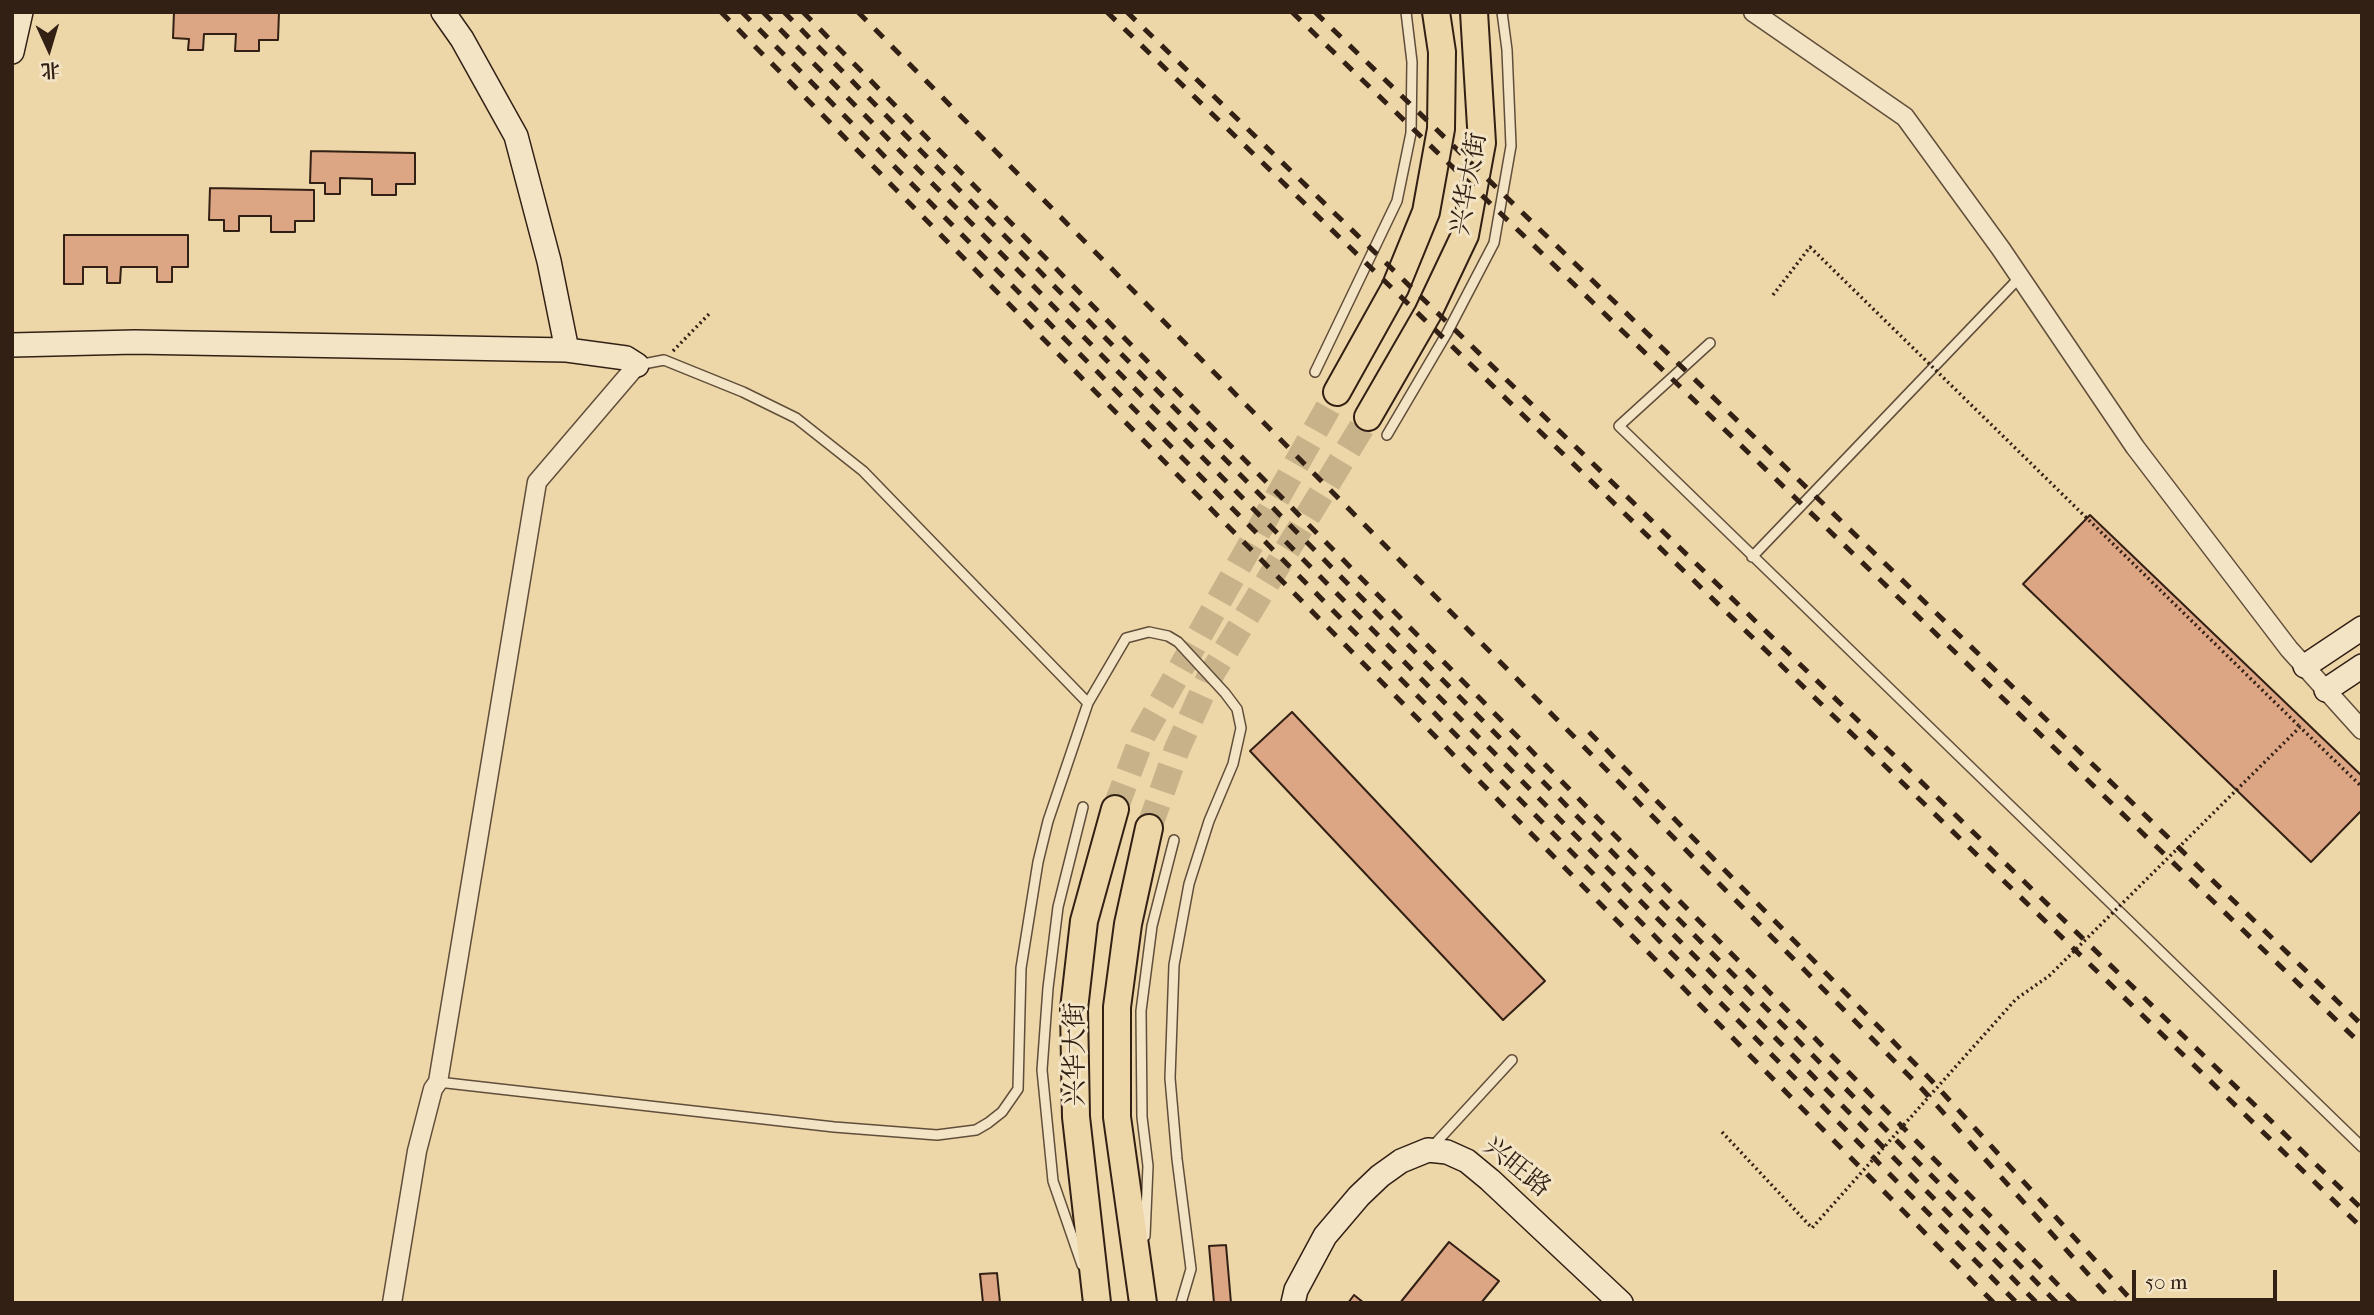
<!DOCTYPE html>
<meta charset="utf-8">
<style>
body{margin:0}
#map{position:relative;width:2374px;height:1315px;overflow:hidden;background:#edd6a7;font-family:"IM FELL French Canon","Noto Serif SC",serif}
canvas{display:block}
.frame{position:absolute;inset:0;border:14px solid #322015;pointer-events:none}
.north{position:absolute;left:14px;top:14px;width:70px;height:70px;-webkit-text-stroke:5px #f3e4c6;paint-order:stroke;rotate:176deg;font-size:19px;font-weight:700;line-height:28px;text-align:center;color:#322015}
.north::after{content:'';display:block;margin:auto;width:24px;height:32px;background:#322015;clip-path:polygon(50% 0,100% 100%,50% 72%,0 100%)}
.scale{position:absolute;left:2132px;top:1270px;width:145px;height:32px;box-sizing:border-box;border:4px solid #322015;border-top:0;padding-left:9px;font-size:21px;line-height:24px;white-space:nowrap;color:#322015;-webkit-text-stroke:5px #f3e4c6;paint-order:stroke}
</style>
<div id="map">
<canvas width="2374" height="1315"></canvas>
<div class="frame"></div>
<div class="north">北</div>
<div class="scale">50 m</div>
</div>
<script>
const ctx = document.querySelector('canvas').getContext('2d');
ctx.lineJoin = 'round';
function fillPath(path, color) {
  ctx.fillStyle = color;
  ctx.fill(path, 'evenodd');
}
function shape(rows) {
  const path = new Path2D();
  for (const r of rows) {
    path.moveTo(r[0], r[1]);
    for (let i = 2; i < r.length; i += 2) path.lineTo(r[i], r[i + 1]);
  }
  return path;
}
function strokePath(path, color, width, dash) {
  ctx.strokeStyle = color;
  ctx.lineWidth = width;
  ctx.lineCap = dash ? 'butt' : 'round';
  ctx.setLineDash(dash || []);
  ctx.stroke(path);
}
function write(font, color, halo, rows, align = 'center') {
  ctx.font = font + ' "IM FELL French Canon","Noto Serif SC",serif';
  ctx.lineWidth = 6;
  ctx.setLineDash([]);
  ctx.textBaseline = 'middle';
  ctx.strokeStyle = halo;
  ctx.fillStyle = color;
  for (const [text, x, y, turn = 0] of rows) {
    ctx.save();
    ctx.translate(x, y);
    ctx.rotate((+turn || 0) * Math.PI / 180);
    ctx.textAlign = isNaN(turn) ? turn : align;
    if (halo) ctx.strokeText(text, 0, 0);
    ctx.fillText(text, 0, 0);
    ctx.restore();
  }
}
const building = shape([
 [174,12,279,12,278,40,259,40,259,51,235,51,236,34,204,34,203,50,188,50,189,39,173,38,174,12],
 [311,151,415,153,415,184,396,184,396,195,372,195,372,179,340,178,340,194,325,194,325,183,310,183,311,151],
 [210,188,314,190,314,221,295,221,295,232,271,232,271,216,239,216,239,231,224,231,224,220,209,220,210,188],
 [64,235,188,235,188,267,172,267,172,282,157,282,157,267,121,267,120,283,107,283,107,267,83,267,83,284,64,284,64,235],
 [2090,515,2362,776,2362,810,2311,862,2023,584,2090,515],
 [1292,712,1545,981,1503,1020,1250,751,1292,712],
 [1449,1242,1499,1281,1481,1303,1400,1303,1449,1242],
 [1226,1245,1231,1303,1214,1303,1209,1246,1226,1245],
 [997,1273,1000,1303,983,1303,980,1274,997,1273],
 [1354,1295,1364,1303,1348,1303,1354,1295]
]);
fillPath(building, '#dca583');
strokePath(building, '#322015', 2);
strokePath(shape([
 [1115,809,1143,735,1337,392],
 [1149,828,1177,749,1209,678,1368,417]
]), '#c8b28a', 26, [26, 13]);
const lane = shape([
 [1710,343,1619,426,2362,1147],
 [638,365,664,360,743,392,796,418,863,471,1088,703],
 [1315,372,1397,201,1411,133,1412,62,1406,12],
 [1387,435,1447,333,1494,243,1511,146,1507,50,1502,12],
 [1752,557,2020,277],
 [438,1082,834,1127,937,1135,976,1130,988,1123,1002,1112,1018,1089,1021,968,1038,862,1048,821,1088,703,1126,638,1149,632,1168,636,1178,642,1225,693,1237,709,1241,728,1233,764,1209,821,1189,884,1174,965,1170,1078,1177,1159,1191,1269,1181,1303],
 [1432,1147,1512,1060],
 [1145,1236,1148,1166,1142,1117,1141,1011,1152,926,1174,840],
 [1082,1265,1053,1181,1042,1070,1048,988,1058,907,1083,807]
]);
const street = shape([
 [1753,12,1905,117,2001,249,2135,447,2289,649,2362,730],
 [392,1303,417,1151,433,1089,438,1082,537,482,637,365]
]);
const secondary = shape([
 [443,12,462,39,516,136,549,261,567,350],
 [12,52,21,12],
 [12,345,135,342,567,350,626,358,637,365],
 [2305,666,2362,628],
 [2326,690,2362,666],
 [1293,1303,1296,1290,1325,1236,1359,1196,1380,1176,1401,1161,1428,1150,1447,1152,1467,1161,1490,1180,1621,1303]
]);
const primary = shape([
 [1337,392,1395,288,1426,212,1441,129,1442,52,1436,12],
 [1368,417,1428,313,1465,235,1482,143,1474,12],
 [1097,1303,1076,1117,1074,1009,1084,921,1115,809],
 [1143,1303,1117,1117,1117,1007,1128,924,1149,828]
]);
strokePath(lane, '#614e3a', 12);
strokePath(street, '#614e3a', 21);
strokePath(secondary, '#322015', 26);
strokePath(primary, '#322015', 30);
strokePath(shape([
 [673,351,710,313]
]), '#322015', 3.5, [2, 3.5]);
strokePath(lane, '#f3e4c6', 9);
strokePath(street, '#f3e4c6', 18);
strokePath(secondary, '#f3e4c6', 23);
strokePath(primary, '#edd6a7', 26);
strokePath(shape([
 [721,12,1994,1303],
 [742,12,2017,1303],
 [763,12,2037,1303],
 [784,12,2057,1303],
 [803,12,2076,1303],
 [858,12,1923,1090,2114,1303],
 [1107,12,2362,1228],
 [1127,12,2362,1209],
 [1292,12,2362,1045],
 [1315,12,2362,1025],
 [1589,732,1931,1080,2134,1303]
]), '#322015', 5, [12, 12]);
strokePath(shape([
 [1773,295,1810,247,2300,727],
 [1722,1132,1812,1228,2016,999,2049,976,2300,727,2362,787]
]), '#322015', 3.5, [2, 3.5]);
write('26px', '#322015', '#f3e4c6', [
 ["兴华大街",1470,184,-80],
 ["兴华大街",1077,1054,-90],
 ["兴旺路",1516,1168,39]
]);
</script>
